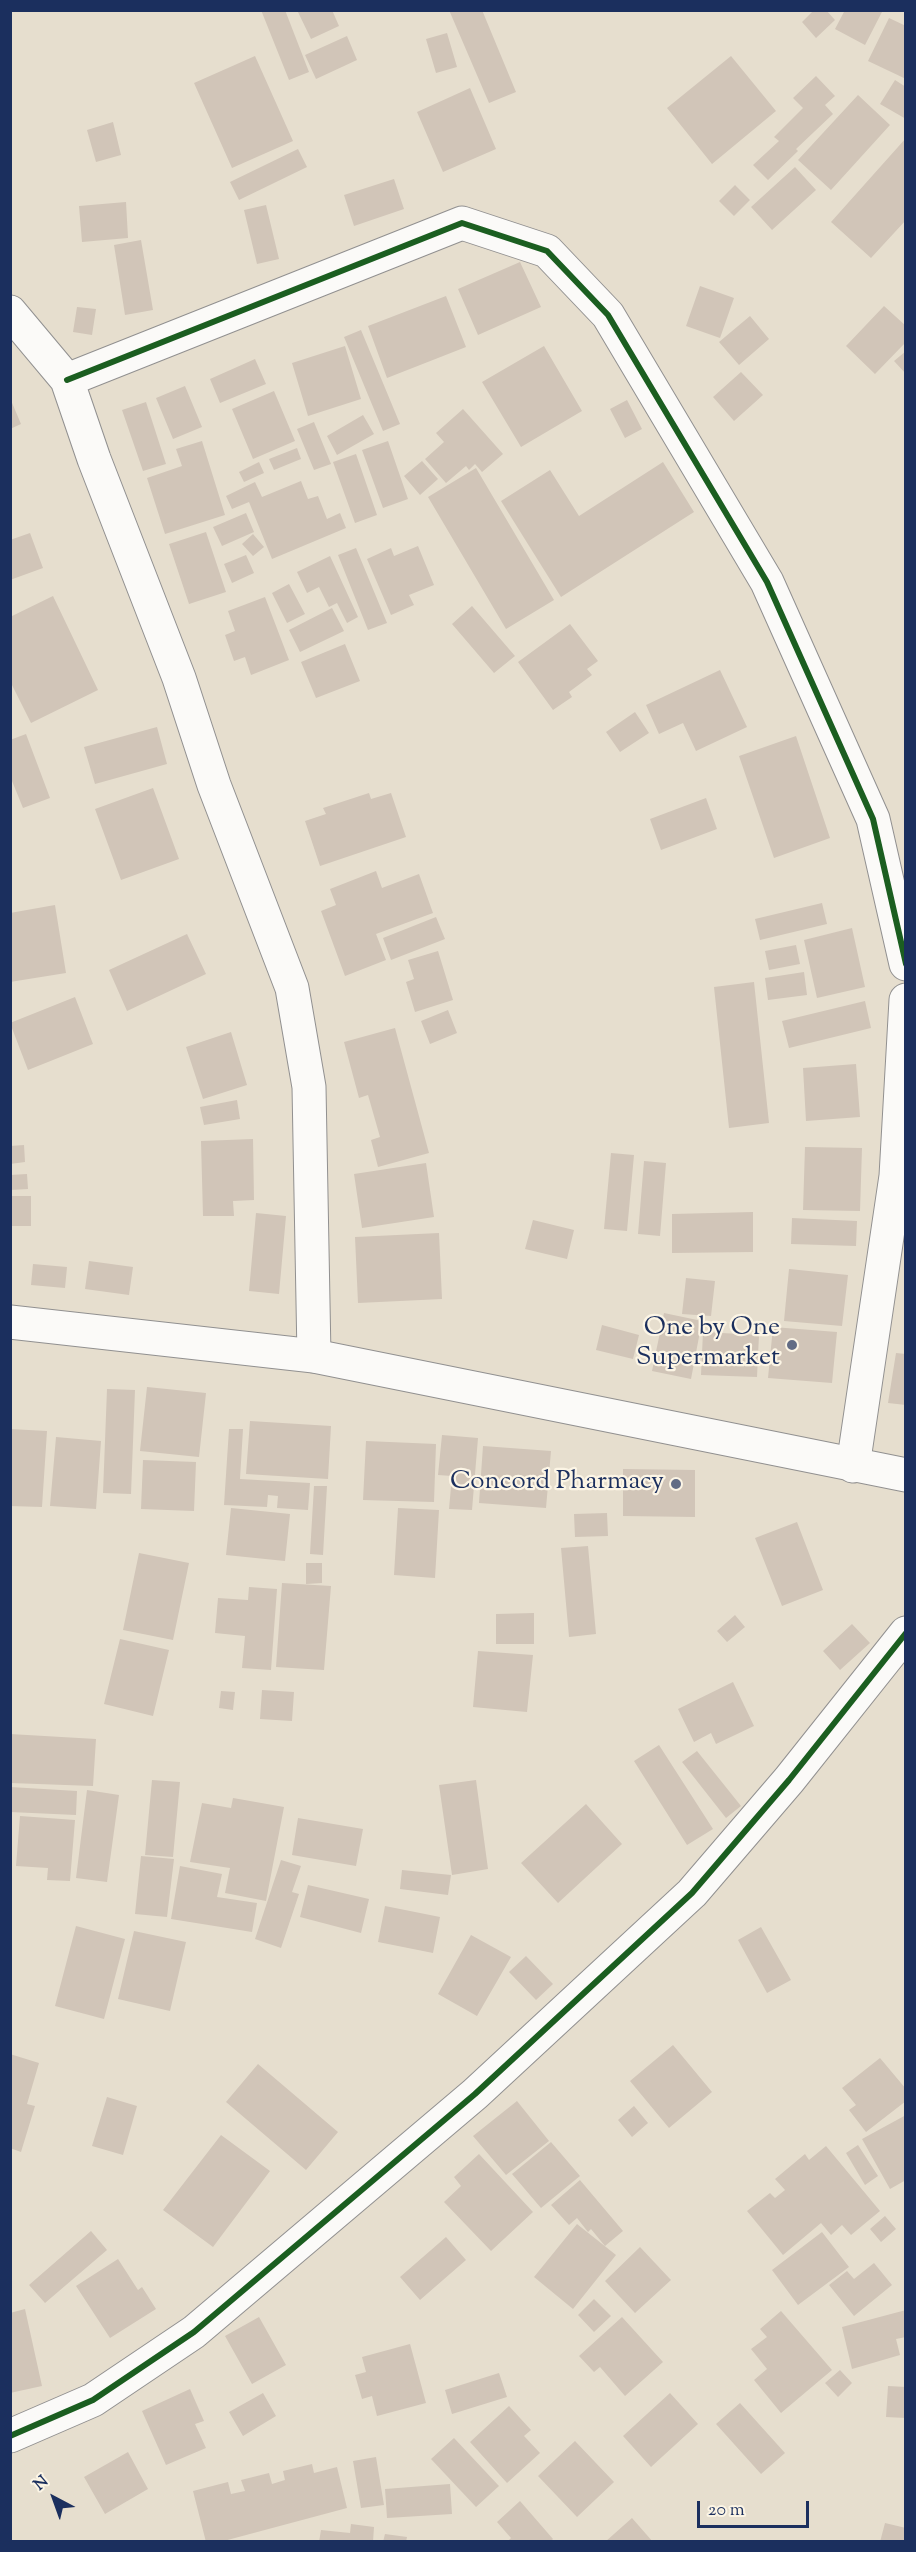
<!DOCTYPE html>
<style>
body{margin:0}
#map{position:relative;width:916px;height:2552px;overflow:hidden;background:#e6dece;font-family:"Sorts Mill Goudy",serif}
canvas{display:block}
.frame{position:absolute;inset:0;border:12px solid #1b2f5e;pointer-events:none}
.north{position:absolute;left:24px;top:2468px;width:60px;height:60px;-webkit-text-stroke:4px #fcf5e5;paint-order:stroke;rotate:319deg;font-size:16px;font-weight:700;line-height:24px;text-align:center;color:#1b2f5e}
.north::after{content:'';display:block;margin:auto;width:21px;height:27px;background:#1b2f5e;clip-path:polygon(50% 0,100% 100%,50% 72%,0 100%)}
.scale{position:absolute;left:697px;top:2501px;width:112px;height:27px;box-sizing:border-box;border:3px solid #1b2f5e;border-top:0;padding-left:8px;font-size:18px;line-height:21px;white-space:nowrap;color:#1b2f5e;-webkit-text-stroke:4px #fcf5e5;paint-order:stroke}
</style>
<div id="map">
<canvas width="916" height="2552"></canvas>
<div class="frame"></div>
<div class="north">N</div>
<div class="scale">20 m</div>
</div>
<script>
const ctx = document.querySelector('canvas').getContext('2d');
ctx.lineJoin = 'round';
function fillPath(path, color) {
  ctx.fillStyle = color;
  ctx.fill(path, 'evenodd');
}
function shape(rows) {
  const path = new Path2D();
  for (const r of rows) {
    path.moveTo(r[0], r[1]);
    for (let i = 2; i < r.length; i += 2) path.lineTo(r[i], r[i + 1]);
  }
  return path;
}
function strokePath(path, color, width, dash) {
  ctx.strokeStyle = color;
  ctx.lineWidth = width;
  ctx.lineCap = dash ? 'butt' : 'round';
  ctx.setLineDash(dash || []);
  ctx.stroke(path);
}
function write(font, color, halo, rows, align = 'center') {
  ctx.font = font + ' "Sorts Mill Goudy",serif';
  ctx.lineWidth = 4.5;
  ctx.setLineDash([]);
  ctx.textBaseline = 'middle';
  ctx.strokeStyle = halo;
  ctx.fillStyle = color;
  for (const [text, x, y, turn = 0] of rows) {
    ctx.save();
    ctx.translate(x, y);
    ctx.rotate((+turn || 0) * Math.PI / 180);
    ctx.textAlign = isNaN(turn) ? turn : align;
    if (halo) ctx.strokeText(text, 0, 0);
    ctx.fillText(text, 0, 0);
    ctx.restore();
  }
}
fillPath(shape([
 [261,10,285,10,309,72,289,80],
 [297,10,332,10,339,26,311,39],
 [449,10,482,10,516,92,489,103],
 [814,10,826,10,835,20,816,38,802,22],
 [845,10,883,10,865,45,835,29],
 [889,18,906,26,906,79,868,61],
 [447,33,457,67,436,73,426,39],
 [347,36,357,60,316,79,305,55],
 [255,56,293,141,232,168,194,83],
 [731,56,776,111,712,164,667,108],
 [816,76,835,96,825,105,833,114,796,149,798,151,768,180,753,165,779,141,774,137,803,108,793,98],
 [895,80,906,87,906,119,880,104],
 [470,88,496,149,443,172,417,112],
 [858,95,890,125,831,190,798,160],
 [113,122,121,155,96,162,87,130],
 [906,138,906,220,871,258,831,222],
 [298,149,307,167,239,200,230,182],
 [795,167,816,190,772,230,751,207],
 [394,179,404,209,354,226,344,195],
 [735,185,750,200,734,216,719,201],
 [126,202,128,238,82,242,79,206],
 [266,205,279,259,257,264,244,210],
 [141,240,153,310,125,315,114,245],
 [520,262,541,307,478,335,458,289],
 [700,286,734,298,720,338,686,326],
 [446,296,466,347,387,378,368,326],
 [884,306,906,326,906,342,875,374,846,346],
 [77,307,96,309,92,335,73,332],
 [750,316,769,339,739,365,719,342],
 [361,330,400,424,383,431,344,337],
 [345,346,361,399,308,416,292,363],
 [544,346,582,411,521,447,482,382],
 [906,351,906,374,894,361],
 [255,359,266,384,220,403,210,379],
 [741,372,763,395,734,421,713,397],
 [185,386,202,427,173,439,156,398],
 [274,391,295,441,253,459,232,409],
 [10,398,21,424,10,429],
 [627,400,642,429,625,438,610,409],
 [146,402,166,464,143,471,122,410],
 [463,409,503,454,482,472,475,464,469,470,466,466,446,483,425,459,444,442,436,433],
 [363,415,374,434,337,455,327,436],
 [314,422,331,464,314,470,297,429],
 [202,441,225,515,165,534,147,478,182,466,176,449],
 [388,441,408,499,383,508,362,450],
 [297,448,301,459,274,470,269,459],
 [356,454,377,515,355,523,333,462],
 [422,461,438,479,420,495,404,476],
 [259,462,264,473,244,482,239,472],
 [663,462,694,512,561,597,501,501,550,470,579,516],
 [476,468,554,600,506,629,428,497],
 [301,481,308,499,318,496,327,519,340,513,346,528,272,559,249,502,232,509,226,496,255,482,262,497],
 [246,513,254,532,222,546,213,527],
 [206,532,226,592,189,604,169,544],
 [30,533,43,568,10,580,10,540],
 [253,534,264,547,253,556,242,544],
 [418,546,434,585,409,595,414,605,391,615,367,559,391,548,394,556],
 [356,548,387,623,368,630,338,555],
 [246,555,254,573,232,583,224,564],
 [330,556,358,617,347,623,337,603,329,607,319,587,307,593,297,572],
 [289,584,305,614,287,623,272,593],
 [53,596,98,690,31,723,10,681,10,617],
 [265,597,289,660,251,675,245,657,234,661,225,635,235,631,228,611],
 [472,606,515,656,494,673,452,624],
 [332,608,344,631,300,652,289,630],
 [570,624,598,661,587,669,592,675,569,692,572,697,553,710,518,662],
 [345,644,360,681,316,698,301,662],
 [720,670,747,727,696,751,683,723,659,734,646,705],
 [635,712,649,733,620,752,606,732],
 [157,727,167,764,95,784,84,747],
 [26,734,50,798,23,808,10,776,10,740],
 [796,736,830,838,774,858,739,756],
 [153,788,179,859,121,880,95,809],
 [369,793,371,799,391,793,406,837,320,866,305,821,326,814,323,808],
 [706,798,717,829,661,850,650,819],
 [376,871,382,888,419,874,433,913,376,934,386,960,345,976,321,911,336,905,330,889],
 [822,903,827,924,760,940,755,919],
 [55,905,66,973,10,982,10,913],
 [436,917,445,939,391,960,383,938],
 [852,928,865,987,817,998,804,940],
 [187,934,206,974,127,1011,109,970],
 [796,945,800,964,769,970,765,951],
 [438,951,453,1000,415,1012,406,982,414,979,408,960],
 [804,972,807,995,768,1000,765,978],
 [754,982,769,1123,729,1128,714,987],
 [75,997,93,1044,28,1070,10,1023],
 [865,1001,871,1028,789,1048,782,1021],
 [448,1010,457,1033,430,1044,421,1021],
 [395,1028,429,1153,378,1167,371,1140,380,1137,368,1095,359,1098,344,1042],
 [231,1032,247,1085,203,1099,186,1047],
 [856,1064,860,1117,806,1121,803,1068],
 [237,1100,240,1119,204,1125,200,1107],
 [253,1139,254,1200,233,1201,234,1216,203,1216,201,1141],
 [24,1145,25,1162,10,1164,10,1146],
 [805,1147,862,1148,860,1211,803,1210],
 [611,1153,634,1155,627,1231,604,1229],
 [644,1161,666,1163,660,1236,638,1234],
 [426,1163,434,1217,362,1228,354,1174],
 [27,1174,28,1189,10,1190,10,1175],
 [10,1196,31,1196,31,1226,10,1226],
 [753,1212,753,1252,672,1253,672,1214],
 [256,1213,286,1216,279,1294,249,1291],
 [792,1218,857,1221,856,1246,791,1244],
 [533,1220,574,1230,567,1259,525,1249],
 [439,1233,442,1299,358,1303,355,1237],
 [89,1261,133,1267,129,1295,85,1289],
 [33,1264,67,1267,65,1288,31,1285],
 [789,1269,848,1275,842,1326,784,1321],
 [686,1278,715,1281,711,1316,682,1314],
 [664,1313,702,1321,691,1379,652,1371],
 [602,1325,639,1335,633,1359,596,1350],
 [773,1327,837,1332,832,1383,768,1378],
 [703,1332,759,1335,757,1377,701,1375],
 [896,1353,906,1354,906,1405,888,1403],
 [147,1387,206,1393,199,1457,140,1451],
 [107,1389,135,1390,131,1494,103,1493],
 [250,1421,331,1426,328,1479,246,1474],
 [10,1429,47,1431,42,1507,10,1506],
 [229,1429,243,1429,240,1479,310,1483,308,1510,277,1508,278,1496,268,1495,267,1507,224,1505],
 [442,1435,478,1438,472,1510,449,1509,452,1476,438,1475],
 [56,1437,101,1441,96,1509,50,1506],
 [366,1441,436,1444,434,1502,363,1500],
 [483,1446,551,1451,546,1508,479,1503],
 [143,1460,196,1462,194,1511,141,1509],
 [623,1469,695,1470,695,1517,623,1516],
 [314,1486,327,1486,323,1555,310,1554],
 [231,1508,290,1514,285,1561,226,1555],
 [398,1508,439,1510,435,1578,394,1575],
 [607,1513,608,1536,575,1537,574,1514],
 [797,1522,823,1590,782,1606,755,1538],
 [588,1546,596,1634,569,1637,561,1548],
 [139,1553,189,1563,173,1640,123,1630],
 [306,1563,322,1563,322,1583,306,1584],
 [282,1583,331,1586,324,1670,276,1667],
 [249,1587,277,1589,271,1670,242,1668,245,1636,215,1633,218,1598,248,1600],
 [534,1613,534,1644,496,1644,496,1614],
 [735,1615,745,1627,727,1642,717,1631],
 [852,1624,870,1643,840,1670,823,1651],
 [120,1639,169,1650,153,1716,104,1704],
 [478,1651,533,1655,527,1712,473,1707],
 [733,1682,754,1726,716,1744,711,1733,694,1742,678,1709],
 [262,1690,294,1692,292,1721,260,1719],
 [221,1691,235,1692,233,1710,219,1708],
 [10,1734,96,1739,93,1786,10,1783],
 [659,1745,713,1829,687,1845,634,1761],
 [697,1751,741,1806,726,1818,682,1762],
 [152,1780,180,1782,173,1857,145,1855],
 [476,1780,488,1869,452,1875,439,1785],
 [10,1787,77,1791,76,1815,10,1812],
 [87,1790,119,1795,107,1882,76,1878],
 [233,1798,284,1807,266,1901,225,1893,230,1868,190,1862,202,1803,231,1808],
 [586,1804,622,1844,558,1903,521,1863],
 [20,1816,75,1820,70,1881,47,1880,48,1868,16,1866],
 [298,1818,363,1829,356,1866,292,1855],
 [141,1856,174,1859,167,1917,135,1914],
 [281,1860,301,1866,292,1892,299,1894,281,1948,255,1939],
 [180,1866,222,1874,217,1897,257,1903,252,1932,171,1919],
 [402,1870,451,1875,448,1895,400,1889],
 [308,1885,369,1899,361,1933,300,1917],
 [385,1906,440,1917,433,1953,378,1942],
 [76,1926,125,1939,104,2019,55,2006],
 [761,1927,791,1980,767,1993,738,1940],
 [134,1931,186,1942,170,2011,118,1999],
 [471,1935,511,1957,477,2016,438,1994],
 [526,1956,553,1984,536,2000,509,1972],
 [673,2045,712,2092,669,2128,630,2081],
 [10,2054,39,2063,27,2104,35,2106,21,2152,10,2148],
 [880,2058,906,2089,906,2101,866,2132,849,2110,856,2105,842,2088],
 [258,2064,338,2132,306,2170,226,2102],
 [107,2097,137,2106,123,2155,92,2146],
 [517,2101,549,2141,506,2175,473,2136],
 [634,2106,648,2123,632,2137,618,2120],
 [906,2115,906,2180,890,2189,862,2139],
 [221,2135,270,2171,213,2247,163,2210],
 [551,2142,580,2176,541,2208,512,2174],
 [858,2145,878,2176,865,2185,846,2153],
 [826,2146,880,2211,851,2235,842,2225,831,2235,821,2223,783,2255,747,2211,770,2193,775,2198,785,2190,775,2179,805,2154,809,2160],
 [479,2154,533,2212,491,2251,444,2202,461,2186,454,2177],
 [580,2180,623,2231,605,2246,591,2229,588,2232,577,2218,569,2225,551,2205],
 [885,2216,896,2229,881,2242,870,2229],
 [577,2224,616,2255,573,2309,534,2277],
 [91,2231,107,2250,45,2303,29,2285],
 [822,2232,849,2267,798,2305,772,2270],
 [446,2237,466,2260,420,2300,400,2277],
 [640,2247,671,2280,635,2313,605,2281],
 [118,2259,138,2290,142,2287,156,2309,110,2338,76,2286],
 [874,2263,892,2285,854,2316,829,2285,847,2271,854,2279],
 [594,2299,611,2316,594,2332,578,2315],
 [25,2309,42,2386,10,2393,10,2313],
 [906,2310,906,2337,896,2339,900,2355,852,2369,842,2327],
 [781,2311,832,2370,781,2413,754,2380,767,2369,751,2349,767,2337,760,2329],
 [259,2317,286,2365,252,2384,225,2336],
 [622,2317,663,2362,625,2396,600,2367,594,2372,579,2356],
 [410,2344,426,2403,377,2416,372,2396,362,2399,355,2375,366,2372,362,2357],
 [840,2370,852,2383,838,2397,825,2383],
 [499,2373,507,2397,452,2414,445,2390],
 [888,2386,906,2387,906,2418,886,2417],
 [190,2389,204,2421,195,2424,206,2448,166,2465,142,2411],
 [263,2393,276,2416,243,2436,229,2412],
 [670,2393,698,2424,651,2467,623,2436],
 [740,2403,785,2453,761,2474,716,2424],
 [509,2406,531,2430,524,2436,540,2453,507,2483,470,2442],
 [454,2438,499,2486,476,2507,431,2459],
 [575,2441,614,2482,577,2517,538,2476],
 [128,2452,148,2489,105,2514,84,2477],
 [376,2457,384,2505,361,2508,353,2461],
 [312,2464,314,2473,337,2467,347,2508,220,2542,206,2542,193,2491,228,2482,231,2494,245,2491,241,2480,269,2473,272,2484,285,2480,283,2471],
 [450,2484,452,2514,387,2518,385,2489],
 [520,2501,553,2539,550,2542,507,2542,511,2538,497,2522],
 [632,2518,653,2542,605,2542],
 [885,2523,906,2528,906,2542,880,2542],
 [351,2524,374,2527,373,2542,319,2542,321,2530,350,2533],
 [385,2534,407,2537,406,2542,383,2542]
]), '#d1c5b8');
const minor = shape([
 [10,312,67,380,94,459,179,678,214,785,292,988,309,1087,314,1356],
 [67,380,462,223,547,251,608,315,767,582,873,819,906,964],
 [853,1466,896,1176,906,1000],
 [10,2436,93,2400,194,2332,475,2094,692,1893,789,1780,906,1633]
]);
const tertiary = shape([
 [10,1322,314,1356,906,1475]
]);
strokePath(minor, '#919090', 35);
strokePath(tertiary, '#919090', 35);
strokePath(minor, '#fbfaf8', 33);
strokePath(tertiary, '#fbfaf8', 33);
strokePath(shape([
 [67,380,462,223,547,251,608,315,767,582,873,819,906,964],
 [10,2436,93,2400,194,2332,475,2094,692,1893,789,1780,906,1633]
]), '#1b5e20', 6);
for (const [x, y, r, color] of [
 [792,1345,6,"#626c85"],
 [676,1484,6,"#626c85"]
]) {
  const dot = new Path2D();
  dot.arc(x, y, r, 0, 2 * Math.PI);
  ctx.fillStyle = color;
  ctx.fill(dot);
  strokePath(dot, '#fcf5e5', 2);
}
write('26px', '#1b2f5e', '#fcf5e5', [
 ["One by One",780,1330],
 ["Supermarket",780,1360],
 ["Concord Pharmacy",664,1484]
], 'right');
</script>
